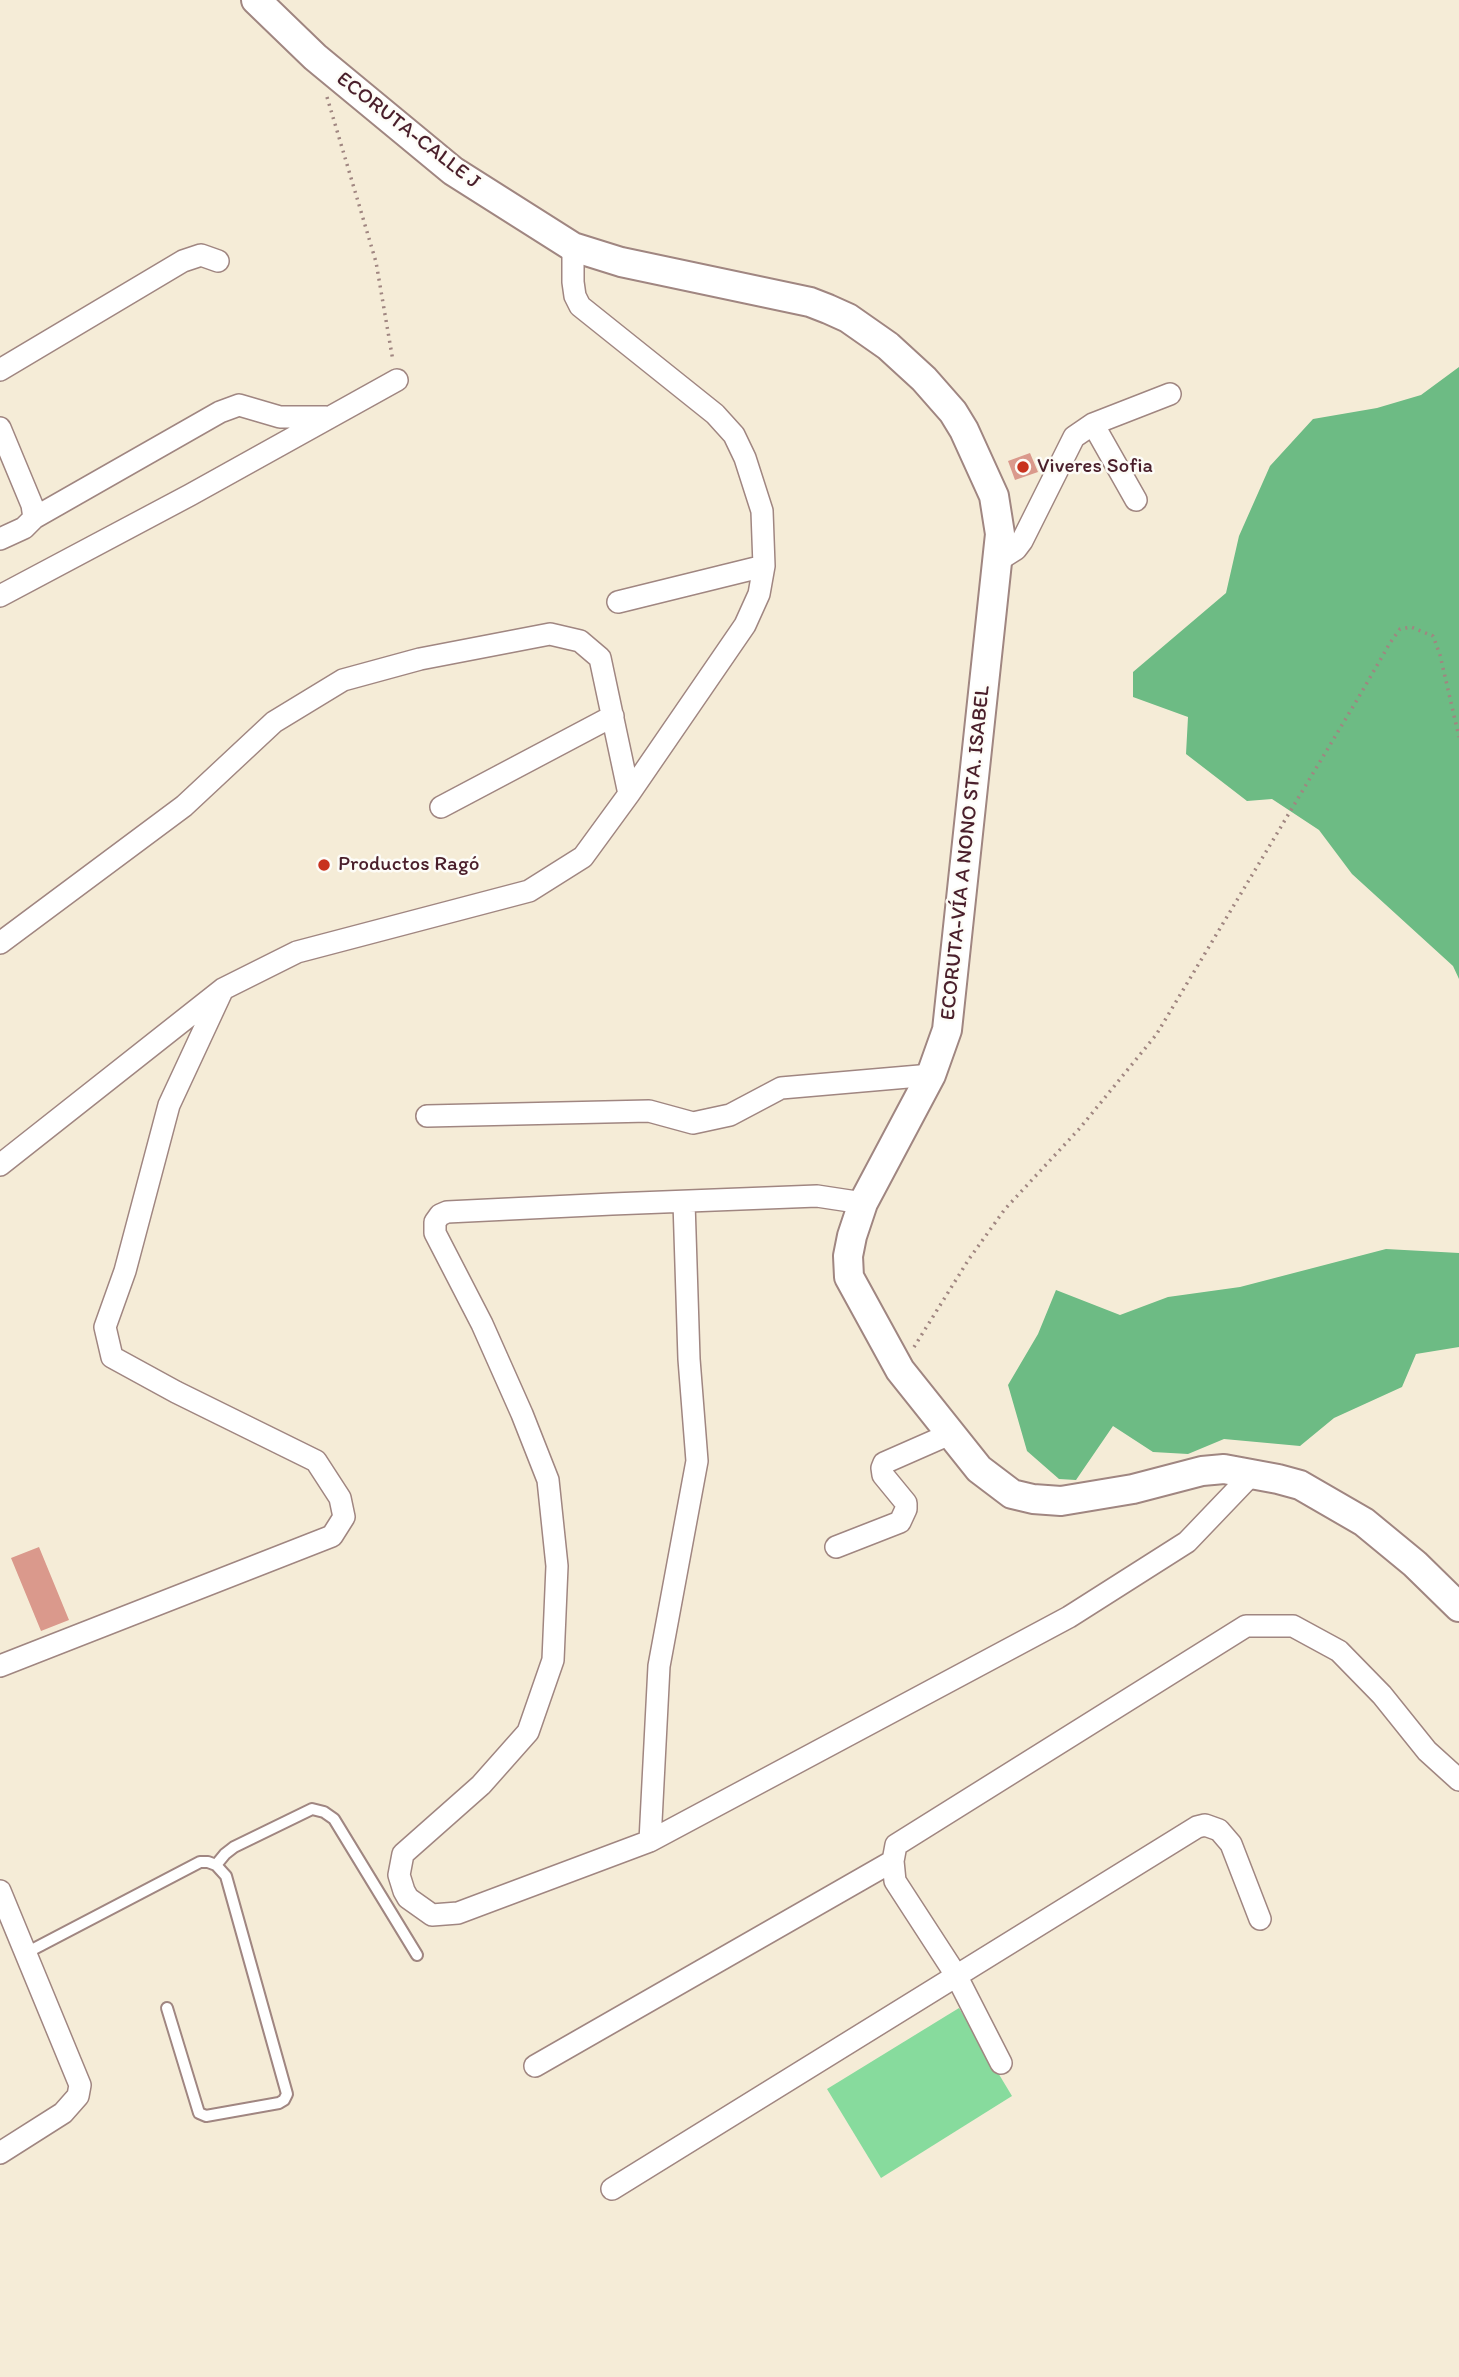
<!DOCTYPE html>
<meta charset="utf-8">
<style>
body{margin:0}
canvas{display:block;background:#f5ecd7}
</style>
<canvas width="1459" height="2377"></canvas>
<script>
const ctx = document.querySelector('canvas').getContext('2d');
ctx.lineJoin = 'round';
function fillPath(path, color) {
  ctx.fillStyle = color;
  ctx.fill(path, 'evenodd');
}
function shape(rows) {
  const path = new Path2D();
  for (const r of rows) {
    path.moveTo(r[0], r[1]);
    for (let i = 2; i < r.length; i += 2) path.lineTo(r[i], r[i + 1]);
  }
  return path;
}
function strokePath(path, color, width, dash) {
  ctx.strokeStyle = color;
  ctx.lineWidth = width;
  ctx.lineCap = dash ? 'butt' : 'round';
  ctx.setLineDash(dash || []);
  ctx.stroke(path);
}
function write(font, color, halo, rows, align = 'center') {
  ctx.font = font + ' Itim,sans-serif';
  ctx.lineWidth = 5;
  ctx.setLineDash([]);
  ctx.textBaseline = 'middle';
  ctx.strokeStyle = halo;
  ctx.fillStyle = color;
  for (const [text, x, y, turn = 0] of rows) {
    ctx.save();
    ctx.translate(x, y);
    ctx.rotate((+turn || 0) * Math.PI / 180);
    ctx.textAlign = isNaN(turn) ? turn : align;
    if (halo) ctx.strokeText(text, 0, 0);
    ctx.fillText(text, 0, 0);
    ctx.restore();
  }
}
fillPath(shape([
 [959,2008,1012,2096,881,2178,827,2089]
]), '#87db9d');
fillPath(shape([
 [1459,367,1459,979,1453,966,1352,874,1319,830,1272,799,1247,801,1186,754,1188,717,1133,697,1133,672,1226,593,1239,536,1270,466,1313,419,1377,408,1421,395],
 [1386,1249,1459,1253,1459,1347,1416,1354,1402,1387,1334,1418,1300,1446,1224,1439,1188,1454,1153,1452,1113,1426,1076,1480,1059,1479,1027,1451,1008,1385,1038,1334,1056,1290,1120,1315,1168,1297,1240,1287]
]), '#6dbb84');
fillPath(shape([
 [1030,453,1038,472,1015,480,1008,461],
 [39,1547,69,1620,41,1631,11,1558]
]), '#da998c');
const lane = shape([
 [216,1865,225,1854,234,1847,312,1809,324,1812,334,1819,417,1955],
 [26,1953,200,1862,208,1862,216,1865,226,1876,287,2094,284,2100,279,2103,206,2116,199,2113,167,2008]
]);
const street = shape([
 [0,370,183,261,201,255,218,261],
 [1093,424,1136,500],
 [0,428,32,505,34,518,24,528,0,539],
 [34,518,220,412,239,405,280,417,326,417],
 [997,561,1016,549,1022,541,1074,437,1093,424,1170,394],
 [0,596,190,495,397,380],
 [618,602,764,566],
 [441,807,613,716],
 [0,943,184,806,274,722,343,680,420,659,550,634,580,641,600,658,629,794],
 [427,1116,649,1111,693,1123,730,1115,781,1088,931,1075],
 [0,1165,223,989,297,952,529,891,583,857,629,794,745,625,759,594,764,566,762,511,745,458,734,435,715,414,580,306,575,296,573,282,573,247],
 [863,1203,817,1196,612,1204,447,1212,440,1215,435,1222,435,1233,482,1324,522,1414,548,1480,557,1566,553,1660,528,1732,481,1785,403,1854,399,1875,404,1891,408,1898,432,1915,458,1913,650,1841,1069,1617,1187,1542,1253,1473],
 [836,1547,900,1522,906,1509,906,1503,883,1475,882,1468,884,1463,950,1434],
 [0,1666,332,1536,344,1517,340,1498,316,1461,176,1392,112,1357,105,1327,125,1271,169,1105,222,991],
 [650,1841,659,1666,697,1461,689,1359,684,1202],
 [0,1891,80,2085,78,2096,63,2113,0,2153],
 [1001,2063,956,1975,895,1881,893,1861,896,1845,1246,1626,1293,1626,1339,1651,1382,1695,1427,1751,1459,1780],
 [535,2066,893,1861],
 [612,2189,1197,1827,1205,1825,1219,1830,1231,1844,1260,1919]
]);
const secondary = shape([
 [256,0,315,57,453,171,573,247,621,262,810,302,828,309,848,318,888,346,924,379,953,412,964,430,994,496,1000,534,947,1030,931,1075,863,1203,852,1236,848,1256,849,1277,900,1370,979,1469,1012,1494,1033,1499,1061,1501,1133,1489,1202,1471,1224,1469,1278,1479,1300,1485,1364,1522,1415,1564,1459,1607]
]);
strokePath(lane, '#a08681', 14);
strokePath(street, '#a08681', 24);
strokePath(secondary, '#a08681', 32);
strokePath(shape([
 [327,97,376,262,393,361],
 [914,1347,969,1259,1005,1209,1080,1128,1156,1035,1357,700,1390,643,1400,629,1411,627,1433,636,1440,655,1459,737]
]), '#a08681', 3.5, [2, 5]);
strokePath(lane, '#fff', 10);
strokePath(street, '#fff', 21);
strokePath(secondary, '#fff', 28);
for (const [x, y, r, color] of [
 [1023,467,7,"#c8321e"],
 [324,865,7,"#c8321e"]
]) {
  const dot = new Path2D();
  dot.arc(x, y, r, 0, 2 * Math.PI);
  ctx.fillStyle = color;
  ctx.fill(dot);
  strokePath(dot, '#fdfcf7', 2.5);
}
write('21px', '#4a1f2b', '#fdfcf7', [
 ["ECORUTA-CALLE J",408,131,38],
 ["ECORUTA-VÍA A NONO STA. ISABEL",966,853,-84]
]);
write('21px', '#4a1f2b', '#fdfcf7', [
 ["Viveres Sofia",1037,467],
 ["Productos Ragó",338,865]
], 'left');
</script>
